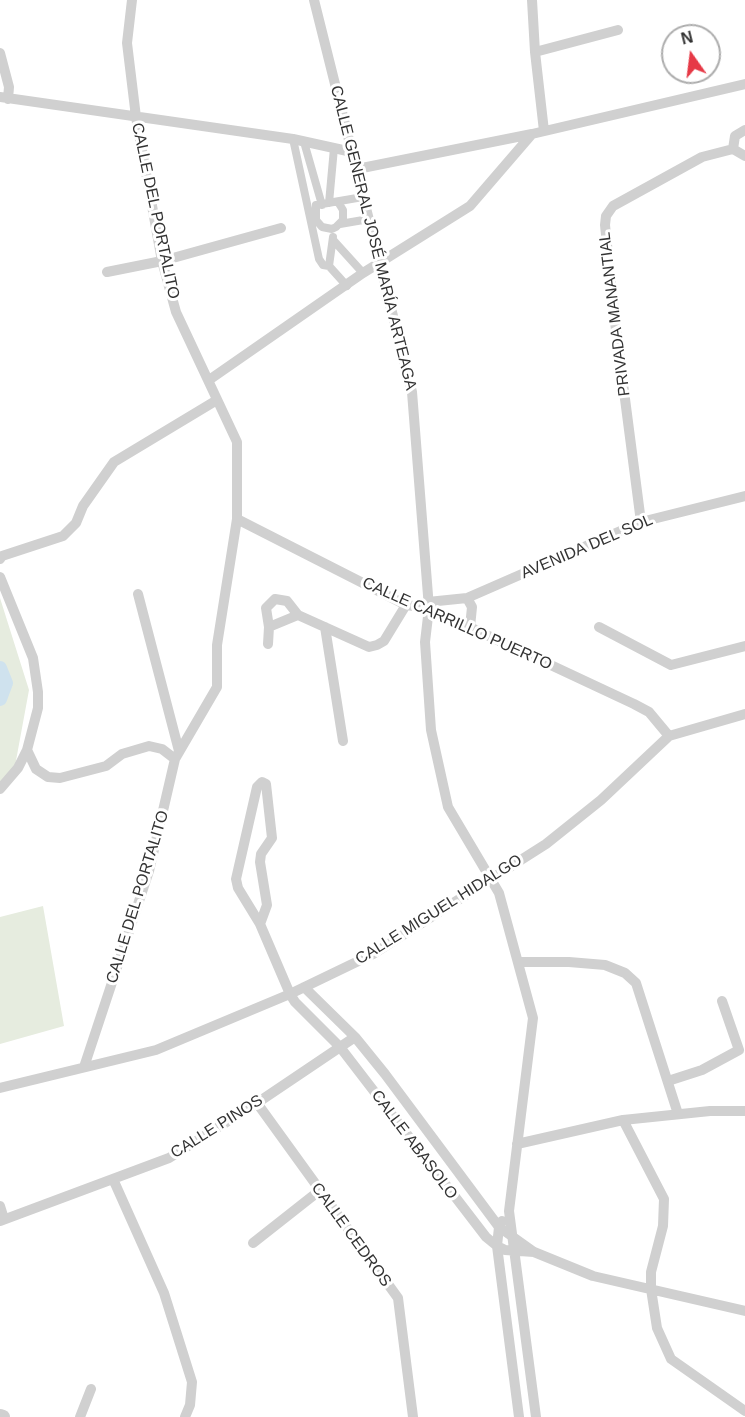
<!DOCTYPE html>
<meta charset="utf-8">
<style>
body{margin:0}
#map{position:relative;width:745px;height:1417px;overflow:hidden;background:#fff;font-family:Arial,sans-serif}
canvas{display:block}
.north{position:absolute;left:661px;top:24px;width:60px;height:60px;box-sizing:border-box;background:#fff;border:2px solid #adadad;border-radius:50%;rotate:346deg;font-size:16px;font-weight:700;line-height:24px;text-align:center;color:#333}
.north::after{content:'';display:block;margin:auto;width:21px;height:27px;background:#e63946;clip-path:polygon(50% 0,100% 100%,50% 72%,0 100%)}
</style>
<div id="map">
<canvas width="745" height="1417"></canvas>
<div class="north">N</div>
</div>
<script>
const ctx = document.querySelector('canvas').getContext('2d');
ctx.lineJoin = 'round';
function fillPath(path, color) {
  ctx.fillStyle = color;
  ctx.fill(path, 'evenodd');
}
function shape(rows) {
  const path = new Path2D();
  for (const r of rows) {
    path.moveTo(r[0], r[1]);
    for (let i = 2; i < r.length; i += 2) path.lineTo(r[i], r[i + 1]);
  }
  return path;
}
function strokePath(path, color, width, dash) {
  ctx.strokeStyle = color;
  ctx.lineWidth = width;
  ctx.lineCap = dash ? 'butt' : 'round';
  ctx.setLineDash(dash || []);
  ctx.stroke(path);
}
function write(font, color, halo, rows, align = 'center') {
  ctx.font = font + ' Arial,sans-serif';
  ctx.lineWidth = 6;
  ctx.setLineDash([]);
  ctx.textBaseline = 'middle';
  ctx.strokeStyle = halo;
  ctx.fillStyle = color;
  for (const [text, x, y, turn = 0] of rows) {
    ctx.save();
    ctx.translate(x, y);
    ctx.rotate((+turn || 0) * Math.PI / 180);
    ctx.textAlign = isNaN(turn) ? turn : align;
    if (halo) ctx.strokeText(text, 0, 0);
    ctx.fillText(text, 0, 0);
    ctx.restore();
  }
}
fillPath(shape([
 [0,598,29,690,15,766,0,782],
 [43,906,64,1026,0,1044,0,917]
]), '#e6ecdf');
strokePath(shape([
 [0,668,6,683,0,699]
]), '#cfe2ee', 14);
strokePath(shape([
 [293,139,319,259,323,265,329,266,347,286],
 [304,142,322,205],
 [329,203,334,148],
 [316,205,316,220,322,227,332,229,336,227,343,220,343,210,338,202],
 [316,205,363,197],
 [340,224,369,219],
 [334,241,363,273],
 [329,266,333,237]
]), '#d0d0d0', 8);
strokePath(shape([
 [314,0,412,392,429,608,425,642,431,730,448,807,499,893,533,1018,509,1211,536,1417],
 [532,0,535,52],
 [0,53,9,87,8,99],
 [0,97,293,139,352,152],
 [544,131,535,52,618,30],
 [733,149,735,136,745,130],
 [357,169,532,134,745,84],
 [107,272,162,261,281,228],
 [209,380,363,273,470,206,532,134],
 [237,519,406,605,429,608,634,704,649,712,669,736],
 [641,522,615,322,605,225,606,216,613,206,702,157,733,149,745,156],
 [0,559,2,556,63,536,76,523,83,506,114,462,217,400],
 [0,577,33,658,38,692,38,708,27,750,18,768,0,789],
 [138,594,179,751],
 [467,598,472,607,470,627],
 [428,602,467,598,641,522,745,496],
 [269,627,266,608,275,599,287,601,298,615],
 [325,627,343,741],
 [599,627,671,665,745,646],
 [268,644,269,627,298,615,369,647,377,645,384,641,406,605],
 [27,750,36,769,48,777,60,778,106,766,122,754,149,746,162,749,175,759],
 [260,924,267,905,260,862,261,854,272,838,266,784,262,782,257,787,236,879,238,888,260,924,290,994,295,1002,340,1047,486,1237,497,1246,505,1250,534,1252],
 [518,962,569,962,605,965,625,973,636,983,678,1114],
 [304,987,355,1037,385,1074,499,1227,534,1252,593,1276,745,1311],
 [84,1067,149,871,175,759,217,687,217,645,237,519,237,442,176,312,162,261,136,117,127,43,132,0],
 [668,1081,702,1070,739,1050,722,1001],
 [0,1088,156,1050,290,994,373,954,546,844,601,800,669,736,745,714],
 [257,1103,398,1298,413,1417],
 [623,1120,664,1199,663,1226,651,1272,651,1289,657,1328,671,1359,745,1411],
 [517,1144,623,1120,710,1111,745,1111],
 [113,1179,164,1293,192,1382,190,1405,185,1417],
 [0,1206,4,1219],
 [0,1221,169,1158,257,1103,355,1037],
 [502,1221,499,1227,497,1246,519,1417],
 [253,1243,319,1191],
 [80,1417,91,1389]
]), '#d0d0d0', 10);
strokePath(shape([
 [0,1416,3,1417]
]), '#d0d0d0', 14);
write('16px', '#333', '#fff', [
 ["CALLE DEL PORTALITO",155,211,78],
 ["CALLE GENERAL JOSÉ MARÍA ARTEAGA",373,238,76],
 ["PRIVADA MANANTIAL",615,314,-97],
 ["AVENIDA DEL SOL",587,547,-23],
 ["CALLE CARRILLO PUERTO",457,624,24],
 ["CALLE DEL PORTALITO",138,897,-73],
 ["CALLE MIGUEL HIDALGO",439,910,-32],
 ["CALLE PINOS",217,1127,-32],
 ["CALLE ABASOLO",414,1145,53],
 ["CALLE CEDROS",351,1235,54]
]);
</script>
